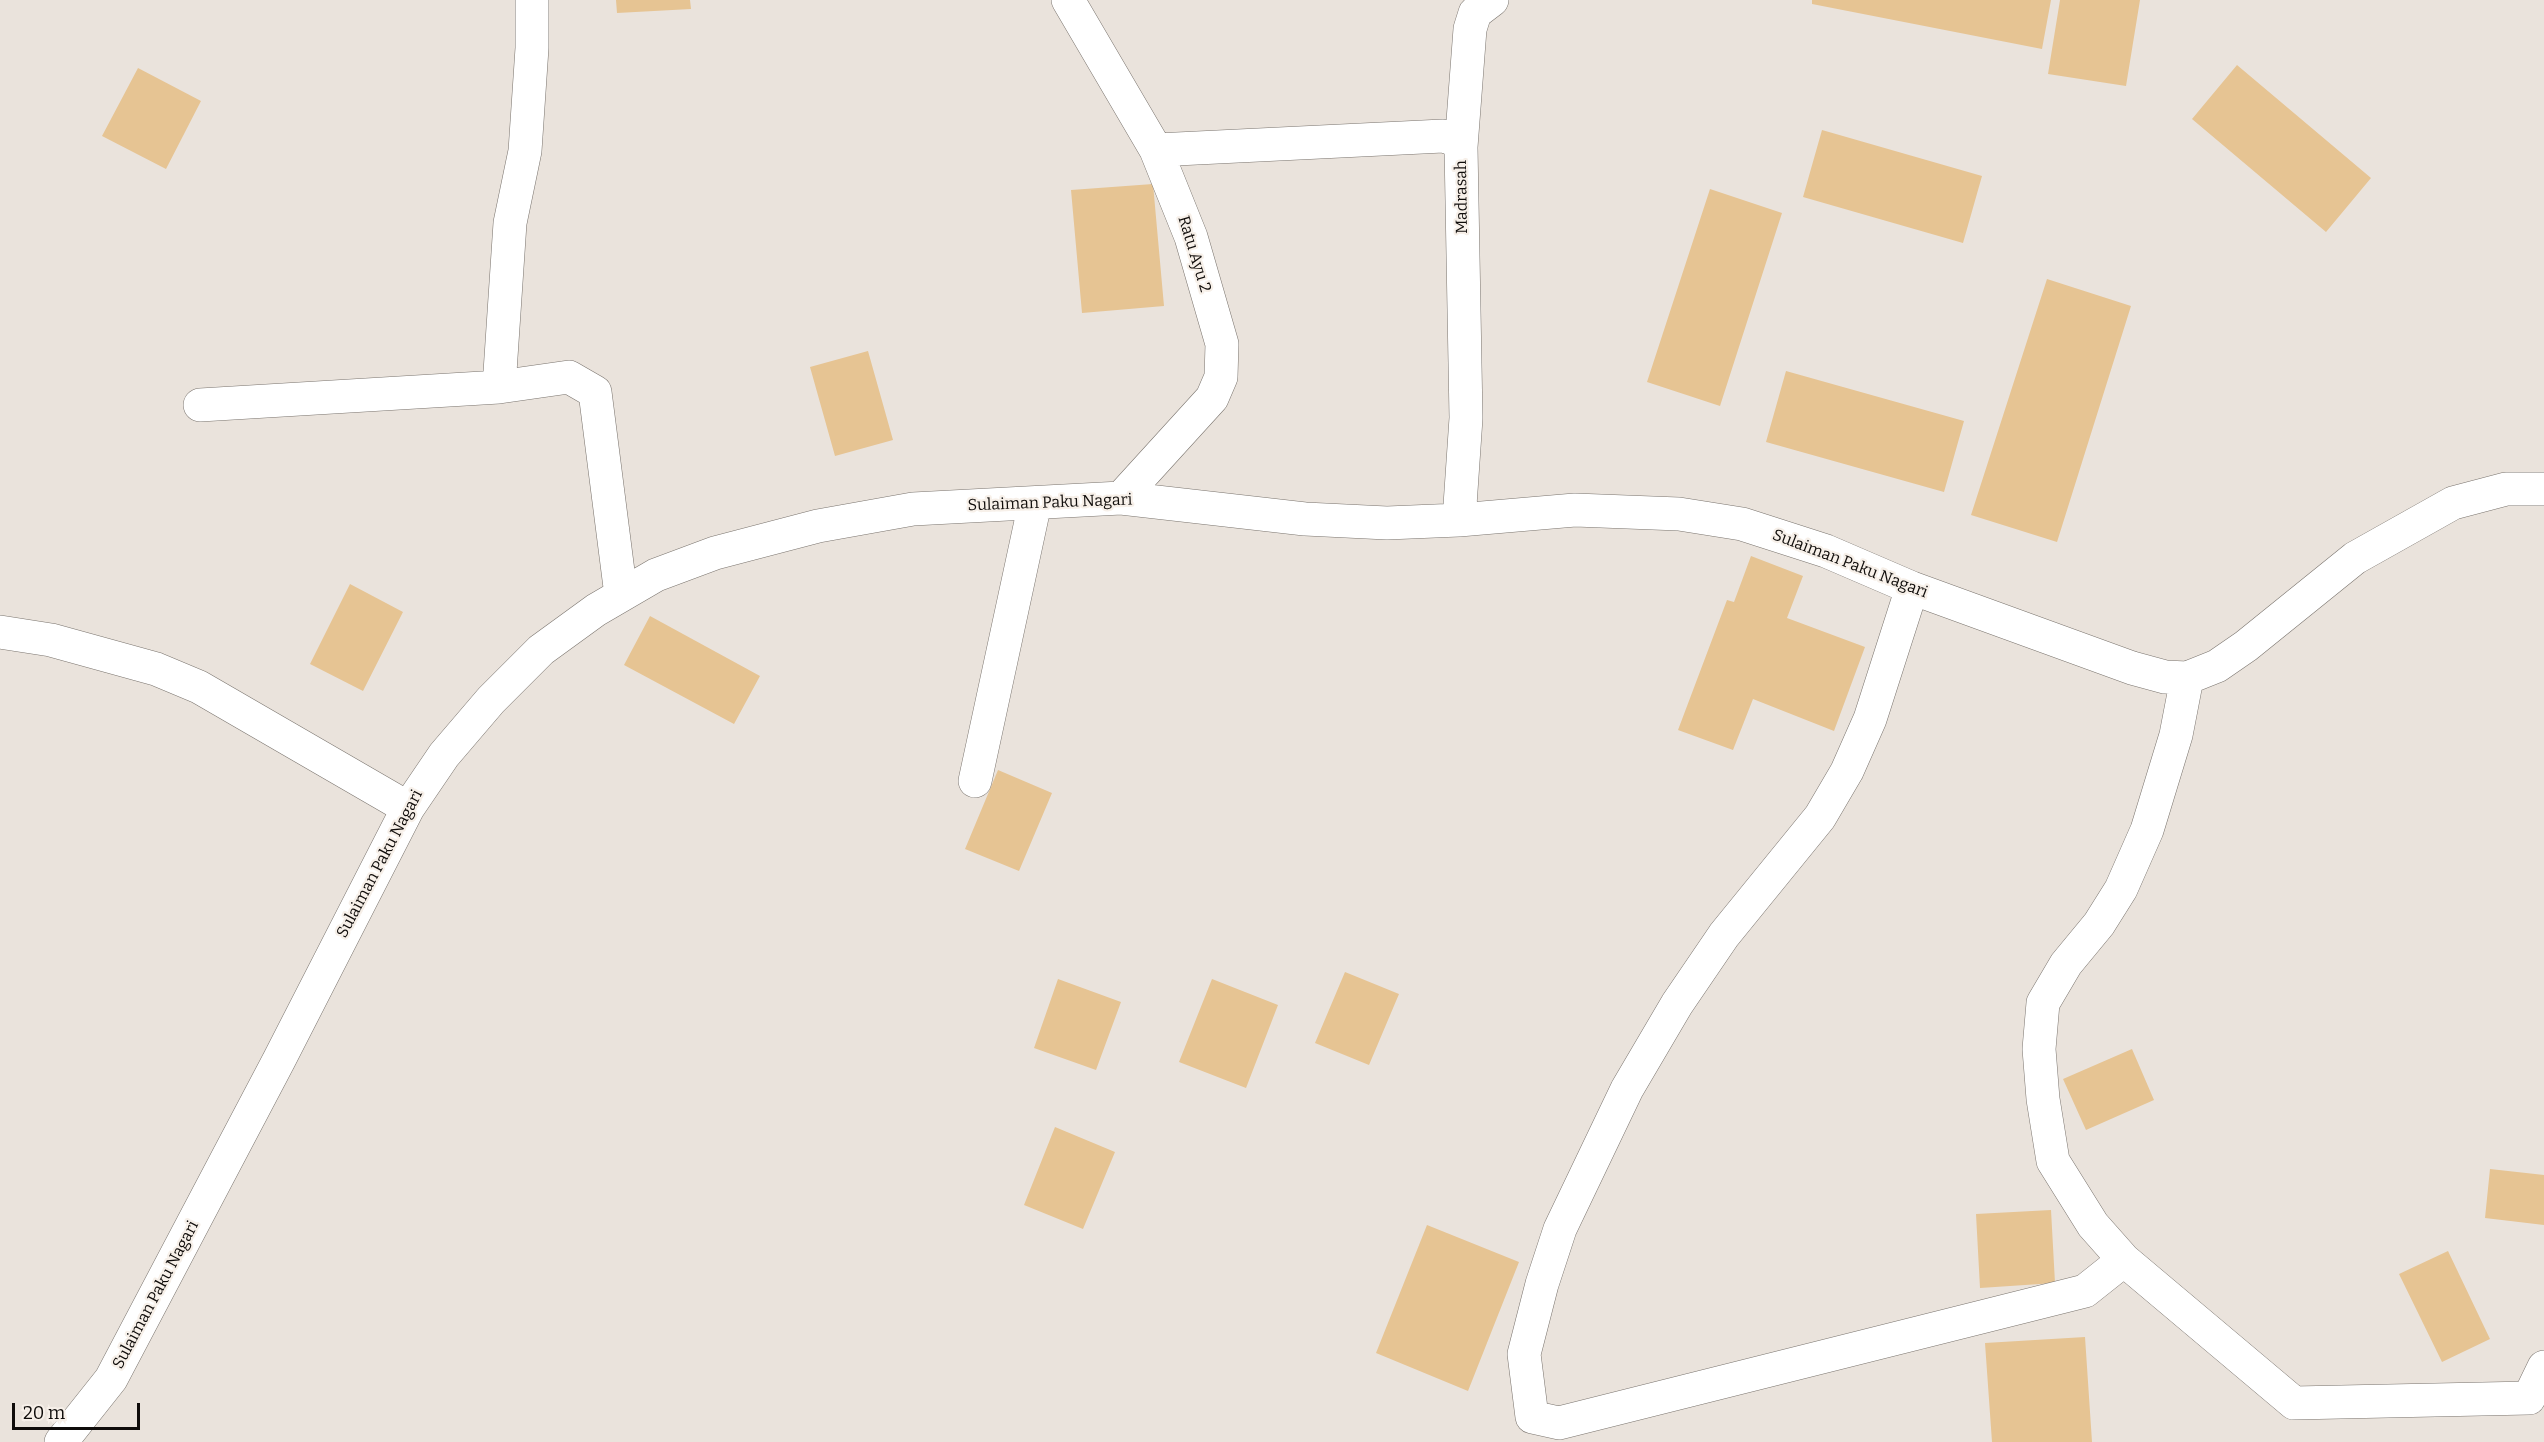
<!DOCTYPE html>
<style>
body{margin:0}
#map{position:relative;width:2544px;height:1442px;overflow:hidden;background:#eae3dc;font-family:Bitter,serif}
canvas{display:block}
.scale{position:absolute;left:12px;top:1403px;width:128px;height:27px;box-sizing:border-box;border:3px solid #0f0c0a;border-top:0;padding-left:8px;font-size:18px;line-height:21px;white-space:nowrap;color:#0f0c0a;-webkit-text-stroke:4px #f7f0e9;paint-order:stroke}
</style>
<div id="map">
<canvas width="2544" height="1442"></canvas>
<div class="scale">20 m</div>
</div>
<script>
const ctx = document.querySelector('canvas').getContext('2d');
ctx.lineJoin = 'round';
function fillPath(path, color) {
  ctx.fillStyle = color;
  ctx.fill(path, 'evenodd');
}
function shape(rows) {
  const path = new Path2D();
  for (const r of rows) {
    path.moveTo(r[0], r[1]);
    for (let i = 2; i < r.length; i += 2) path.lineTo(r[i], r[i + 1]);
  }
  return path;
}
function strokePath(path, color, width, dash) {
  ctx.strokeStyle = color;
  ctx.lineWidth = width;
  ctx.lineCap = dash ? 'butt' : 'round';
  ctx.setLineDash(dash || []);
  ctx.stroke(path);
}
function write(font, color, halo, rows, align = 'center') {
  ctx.font = font + ' Bitter,serif';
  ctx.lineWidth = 4.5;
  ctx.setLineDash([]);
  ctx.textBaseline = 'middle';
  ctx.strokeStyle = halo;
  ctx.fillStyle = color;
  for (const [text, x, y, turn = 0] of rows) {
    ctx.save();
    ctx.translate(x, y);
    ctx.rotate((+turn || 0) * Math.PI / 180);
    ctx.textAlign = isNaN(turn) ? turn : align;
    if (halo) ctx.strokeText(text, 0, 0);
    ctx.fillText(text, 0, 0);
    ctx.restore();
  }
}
fillPath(shape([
 [616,0,690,0,691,9,617,13],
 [1812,0,2051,0,2042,49,1812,4],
 [2060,0,2140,0,2126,86,2048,74],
 [2237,65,2371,178,2326,232,2192,119],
 [138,68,201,101,166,169,102,136],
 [1822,130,1982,176,1963,243,1803,197],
 [1153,184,1164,306,1082,313,1071,190],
 [1710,189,1782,213,1720,406,1647,382],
 [2047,279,2131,306,2057,542,1971,515],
 [868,351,893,440,835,456,810,367],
 [1786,371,1964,421,1944,492,1766,442],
 [1751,556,1803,576,1787,618,1865,647,1834,731,1753,699,1733,750,1678,730,1727,600,1734,602],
 [350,584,403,612,363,691,310,664],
 [650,616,760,676,734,724,624,665],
 [998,770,1052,793,1019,871,965,849],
 [1345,972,1399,994,1369,1065,1315,1043],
 [1058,979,1121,1002,1096,1070,1034,1048],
 [1212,979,1278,1005,1246,1088,1179,1062],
 [2132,1049,2154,1100,2086,1130,2063,1079],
 [1055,1127,1115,1152,1083,1229,1024,1205],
 [2490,1169,2544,1175,2544,1225,2485,1218],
 [2051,1210,2055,1283,1980,1288,1976,1214],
 [1427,1225,1519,1262,1468,1391,1376,1353],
 [2448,1251,2490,1339,2442,1362,2399,1274],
 [2085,1337,2092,1442,1992,1442,1985,1343]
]), '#e6c493');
const minor = shape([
 [532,0,532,48,525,151,510,223,499,387,569,377,595,392,621,595],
 [1068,0,1156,150,1191,237,1222,344,1221,377,1212,398,1121,498],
 [1461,147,1470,29,1475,13,1492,0],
 [1156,150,1443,136,1453,139,1461,147,1466,418,1459,520],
 [200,405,499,387],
 [1912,588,1870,719,1847,771,1820,817,1724,935,1677,1004,1627,1089,1560,1229,1542,1284,1524,1354,1532,1417,1559,1423,2085,1291,2124,1260,2294,1403,2529,1398,2544,1367],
 [0,632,51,640,156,669,199,687,408,808],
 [975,781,1035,503],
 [2124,1260,2093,1225,2053,1161,2043,1099,2039,1049,2043,1003,2066,964,2099,924,2121,889,2147,830,2176,735,2187,678],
 [61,1442,111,1379,279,1060,408,808,444,755,491,700,541,650,596,610,656,575,715,553,818,526,913,509,1121,498,1305,519,1387,523,1459,520,1575,510,1679,514,1742,524,1826,551,1912,588,2132,668,2165,677,2187,678,2217,666,2246,646,2355,558,2453,503,2506,489,2544,489]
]);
strokePath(minor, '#7a746e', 34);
strokePath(minor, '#fff', 33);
write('16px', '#0f0c0a', '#f7f0e9', [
 ["Madrasah",1462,197,-91],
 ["Ratu Ayu 2",1194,254,73],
 ["Sulaiman Paku Nagari",1050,503,-2],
 ["Sulaiman Paku Nagari",1850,564,21],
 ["Sulaiman Paku Nagari",380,864,-62],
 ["Sulaiman Paku Nagari",156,1295,-62]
]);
</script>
